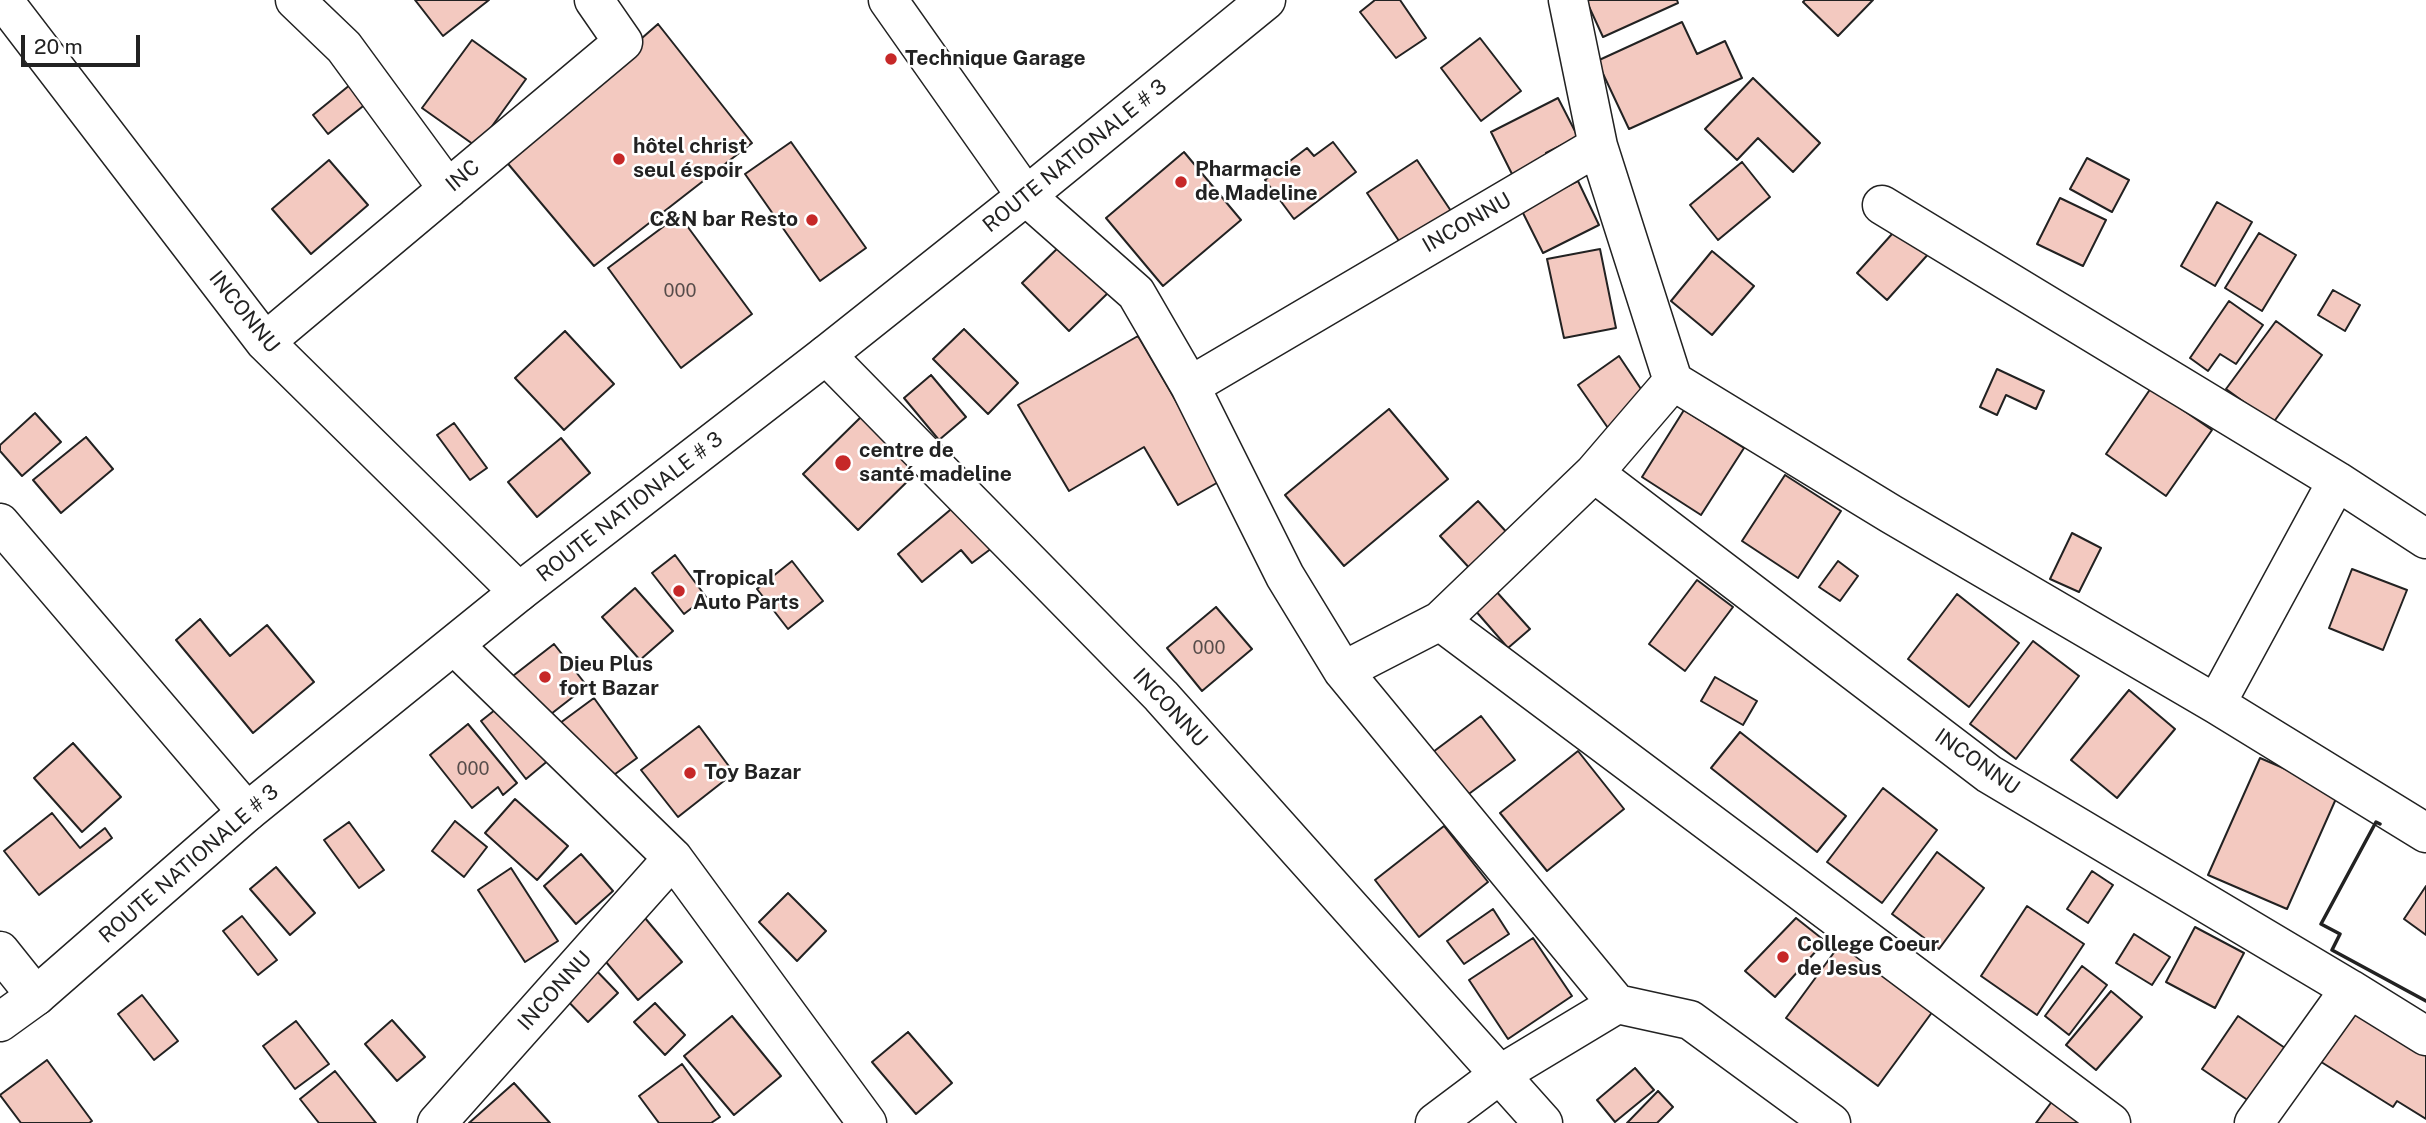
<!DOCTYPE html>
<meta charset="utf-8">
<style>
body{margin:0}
#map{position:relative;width:2426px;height:1123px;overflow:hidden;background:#fff;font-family:"Public Sans",sans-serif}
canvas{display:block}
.scale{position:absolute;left:21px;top:35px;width:119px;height:32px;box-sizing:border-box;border:4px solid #222;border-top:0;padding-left:9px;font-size:21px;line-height:24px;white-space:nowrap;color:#222;-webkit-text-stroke:5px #fff;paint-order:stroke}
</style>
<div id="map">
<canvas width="2426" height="1123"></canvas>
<div class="scale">20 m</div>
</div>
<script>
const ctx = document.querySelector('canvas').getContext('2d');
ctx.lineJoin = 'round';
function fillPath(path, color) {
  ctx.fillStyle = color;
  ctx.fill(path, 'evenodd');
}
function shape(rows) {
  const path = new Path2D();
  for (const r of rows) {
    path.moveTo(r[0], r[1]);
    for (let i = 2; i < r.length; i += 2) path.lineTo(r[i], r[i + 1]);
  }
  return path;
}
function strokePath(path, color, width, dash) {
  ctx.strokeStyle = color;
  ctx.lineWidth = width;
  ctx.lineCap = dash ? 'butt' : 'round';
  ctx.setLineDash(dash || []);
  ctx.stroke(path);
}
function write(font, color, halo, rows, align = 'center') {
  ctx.font = font + ' "Public Sans",sans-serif';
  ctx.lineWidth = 5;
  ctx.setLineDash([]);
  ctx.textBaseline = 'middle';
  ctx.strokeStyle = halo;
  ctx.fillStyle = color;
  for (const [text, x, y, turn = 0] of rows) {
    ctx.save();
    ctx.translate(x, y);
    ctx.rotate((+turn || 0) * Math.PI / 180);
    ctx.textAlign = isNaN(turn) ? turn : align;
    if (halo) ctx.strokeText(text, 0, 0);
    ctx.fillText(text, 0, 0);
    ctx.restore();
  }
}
const building = shape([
 [415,0,489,0,443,36,415,0],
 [1375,0,1400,0,1426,38,1396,58,1360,12,1375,0],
 [1586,0,1677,0,1678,3,1603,37,1586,0],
 [1805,0,1873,0,1838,36,1803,2,1805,0],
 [1682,22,1697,54,1725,41,1742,78,1629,129,1597,61,1682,22],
 [658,24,752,143,594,266,504,159,658,24],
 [1480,38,1521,91,1481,121,1441,68,1480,38],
 [472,40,526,79,477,147,422,108,472,40],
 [1753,78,1820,143,1793,172,1758,138,1737,160,1705,129,1753,78],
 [356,80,372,99,328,134,313,115,356,80],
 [1558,98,1578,137,1546,153,1553,166,1517,184,1491,132,1558,98],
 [791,142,866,248,820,281,745,174,791,142],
 [1333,142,1356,172,1294,219,1265,180,1307,148,1314,156,1333,142],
 [1184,152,1241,220,1163,286,1106,218,1184,152],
 [2087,158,2129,180,2112,212,2070,189,2087,158],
 [329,160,368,205,311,254,272,209,329,160],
 [1417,160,1451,211,1401,244,1367,193,1417,160],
 [1742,162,1770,197,1718,240,1690,205,1742,162],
 [1578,181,1599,225,1543,253,1521,209,1578,181],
 [2060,198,2106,220,2083,266,2037,244,2060,198],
 [2217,202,2252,222,2215,286,2181,266,2217,202],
 [679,215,752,314,681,368,608,268,679,215],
 [1901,224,1931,251,1887,300,1857,273,1901,224],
 [2259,233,2296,255,2262,311,2225,288,2259,233],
 [1064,242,1111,290,1069,331,1022,283,1064,242],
 [1600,249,1616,328,1564,338,1547,259,1600,249],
 [1712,251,1754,286,1712,335,1671,301,1712,251],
 [2333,290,2360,305,2345,331,2318,315,2333,290],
 [2229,301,2263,325,2236,364,2220,354,2208,371,2190,358,2229,301],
 [2276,321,2322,355,2273,423,2226,389,2276,321],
 [964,329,1018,383,988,414,933,359,964,329],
 [565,331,614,384,564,430,515,378,565,331],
 [1138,336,1222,480,1178,505,1144,447,1069,491,1018,405,1138,336],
 [1619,356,1649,401,1608,428,1578,385,1619,356],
 [1997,369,2044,391,2036,409,2006,395,1997,415,1980,407,1997,369],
 [931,375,966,417,939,440,904,398,931,375],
 [2151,388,2212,430,2166,496,2106,454,2151,388],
 [1389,409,1448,479,1344,566,1285,495,1389,409],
 [1684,410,1744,448,1701,515,1642,477,1684,410],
 [35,413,61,442,22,476,0,451,0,445,35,413],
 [865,413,920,469,858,530,803,474,865,413],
 [454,423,487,468,470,480,437,435,454,423],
 [86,437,113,469,61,513,33,480,86,437],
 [561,438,590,473,537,517,508,482,561,438],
 [1785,475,1841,511,1798,578,1742,541,1785,475],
 [1478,501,1511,537,1473,572,1440,536,1478,501],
 [956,505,992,548,972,563,961,550,922,582,898,554,956,505],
 [2072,533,2101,548,2079,592,2050,579,2072,533],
 [675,555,706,597,684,614,652,573,675,555],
 [792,561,823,601,788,629,757,589,792,561],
 [1838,561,1858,576,1840,601,1819,587,1838,561],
 [2352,569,2407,590,2383,650,2329,628,2352,569],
 [1697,580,1733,607,1685,671,1649,644,1697,580],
 [635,588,673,631,640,660,602,617,635,588],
 [1495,590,1530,629,1508,648,1474,609,1495,590],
 [1957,594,2019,643,1969,707,1908,659,1957,594],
 [1216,607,1252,649,1202,691,1167,648,1216,607],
 [200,619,230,656,267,625,314,682,253,733,176,640,200,619],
 [2033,641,2079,676,2016,759,1970,724,2033,641],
 [554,644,587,686,542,721,509,679,554,644],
 [1715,677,1757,701,1743,725,1701,701,1715,677],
 [2129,690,2175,729,2117,798,2071,760,2129,690],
 [594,698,637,758,607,780,556,726,594,698],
 [505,702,550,759,526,779,481,721,505,702],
 [1481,716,1515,760,1466,796,1433,752,1481,716],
 [468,724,517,783,503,795,498,787,472,808,430,755,468,724],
 [699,726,734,773,678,817,641,770,699,726],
 [1740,732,1846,816,1817,852,1711,768,1740,732],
 [73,743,121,797,82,832,34,778,73,743],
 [1578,751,1624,809,1547,871,1500,813,1578,751],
 [2260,758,2339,792,2287,909,2208,875,2260,758],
 [1883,788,1937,830,1882,903,1827,862,1883,788],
 [515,799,568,846,537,880,485,833,515,799],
 [52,813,80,848,105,828,112,838,39,895,4,851,52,813],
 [455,821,487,847,464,877,432,851,455,821],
 [349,822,384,870,359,888,324,840,349,822],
 [1444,826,1488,882,1419,937,1375,880,1444,826],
 [1937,852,1984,888,1939,949,1892,914,1937,852],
 [581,854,613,891,576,924,544,886,581,854],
 [276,867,315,913,290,935,250,889,276,867],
 [511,868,558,941,525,962,478,890,511,868],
 [2092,871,2113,885,2088,923,2067,909,2092,871],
 [2426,886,2426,935,2404,919,2426,886],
 [788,893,826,931,797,961,759,922,788,893],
 [2027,906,2084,944,2037,1015,1981,976,2027,906],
 [1493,909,1509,934,1464,964,1447,941,1493,909],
 [242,916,277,960,258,975,223,931,242,916],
 [645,918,682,962,638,1000,601,956,645,918],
 [1796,918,1825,941,1775,997,1745,971,1796,918],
 [2195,927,2244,953,2215,1008,2166,982,2195,927],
 [2134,934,2170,957,2152,985,2116,963,2134,934],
 [1533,938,1572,996,1508,1039,1469,980,1533,938],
 [1841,943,1933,1011,1878,1086,1786,1018,1841,943],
 [591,965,618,993,588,1022,561,994,591,965],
 [2082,966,2107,985,2069,1035,2045,1016,2082,966],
 [2111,991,2142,1017,2096,1070,2066,1045,2111,991],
 [142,995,178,1041,154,1060,118,1014,142,995],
 [655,1003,685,1035,665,1055,634,1022,655,1003],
 [2353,1003,2426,1048,2426,1119,2397,1101,2393,1107,2318,1060,2353,1003],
 [732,1016,781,1076,734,1115,684,1056,732,1016],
 [2238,1016,2288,1050,2252,1103,2202,1069,2238,1016],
 [392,1020,425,1057,397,1081,365,1044,392,1020],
 [296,1021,329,1064,295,1089,263,1046,296,1021],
 [908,1032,952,1083,916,1114,872,1062,908,1032],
 [47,1060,92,1121,89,1123,21,1123,0,1095,47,1060],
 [682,1064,720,1117,711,1123,659,1123,639,1096,682,1064],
 [1635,1068,1654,1090,1615,1122,1597,1100,1635,1068],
 [335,1071,376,1123,319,1123,300,1099,335,1071],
 [514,1083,550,1123,469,1123,514,1083],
 [1658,1091,1673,1107,1657,1123,1627,1123,1658,1091],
 [2053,1100,2083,1123,2036,1123,2053,1100]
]);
fillPath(building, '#f3c9c0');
strokePath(building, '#222', 2);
const minor = shape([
 [3,0,265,342,519,592],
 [295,0,344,47,448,189],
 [888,0,1026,196,1136,293,1190,386,1285,576,1343,671,1617,1004],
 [1568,0,1598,146,1673,381,1891,514,2216,704,2426,833],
 [1882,205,2337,481,2426,539],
 [265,342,623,42,594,0],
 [826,355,1161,696,1543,1123],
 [1673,381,1594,473,1989,774,2350,989,2254,1123],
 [1190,386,1598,146],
 [0,523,247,812],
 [1440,621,2111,1123],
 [455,646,673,858,867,1123],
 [1343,671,1440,621,1594,473],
 [2216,704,2337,481],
 [0,951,36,996],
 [2350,989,2426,1036],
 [437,1123,673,858],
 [1435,1123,1499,1075,1617,1004,1690,1020,1831,1123]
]);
const major = shape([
 [0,1022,36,996,247,812,519,592,826,355,1026,196,1266,0]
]);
strokePath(minor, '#222', 41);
strokePath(major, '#222', 41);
strokePath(minor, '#fff', 38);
strokePath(major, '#fff', 38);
strokePath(shape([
 [2380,824,2376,822,2321,924,2340,934,2332,950,2426,1001]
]), '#222', 3.5);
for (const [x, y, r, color] of [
 [891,59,7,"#c62828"],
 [619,159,7,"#c62828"],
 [1181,182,7,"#c62828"],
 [812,220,7,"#c62828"],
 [843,463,9,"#c62828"],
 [679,591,7,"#c62828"],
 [545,677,7,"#c62828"],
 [690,773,7,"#c62828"],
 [1783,957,7,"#c62828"]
]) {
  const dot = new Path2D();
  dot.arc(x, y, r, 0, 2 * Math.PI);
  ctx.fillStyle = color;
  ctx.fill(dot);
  strokePath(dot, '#fff', 2.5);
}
write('18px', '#564c4a', null, [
 ["000",680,291],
 ["000",1209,648],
 ["000",473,769]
]);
write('bold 21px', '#222', '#fff', [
 ["Technique Garage",905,59],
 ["hôtel christ",633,147],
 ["seul éspoir",633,171],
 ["Pharmacie",1195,170],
 ["de Madeline",1195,194],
 ["C&N bar Resto",798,220,"right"],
 ["centre de",859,451],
 ["santé madeline",859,475],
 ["Tropical",693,579],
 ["Auto Parts",693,603],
 ["Dieu Plus",559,665],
 ["fort Bazar",559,689],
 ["Toy Bazar",704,773],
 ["College Coeur",1797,945],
 ["de Jesus",1797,969]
], 'left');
write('21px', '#222', '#fff', [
 ["ROUTE NATIONALE # 3",1075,156,-39],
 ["INC",463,176,-40],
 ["INCONNU",1467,223,-30],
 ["INCONNU",244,312,51],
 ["ROUTE NATIONALE # 3",630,507,-38],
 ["INCONNU",1170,708,47],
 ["INCONNU",1977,762,35],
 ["ROUTE NATIONALE # 3",189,864,-41],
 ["INCONNU",555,991,-48]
]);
</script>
